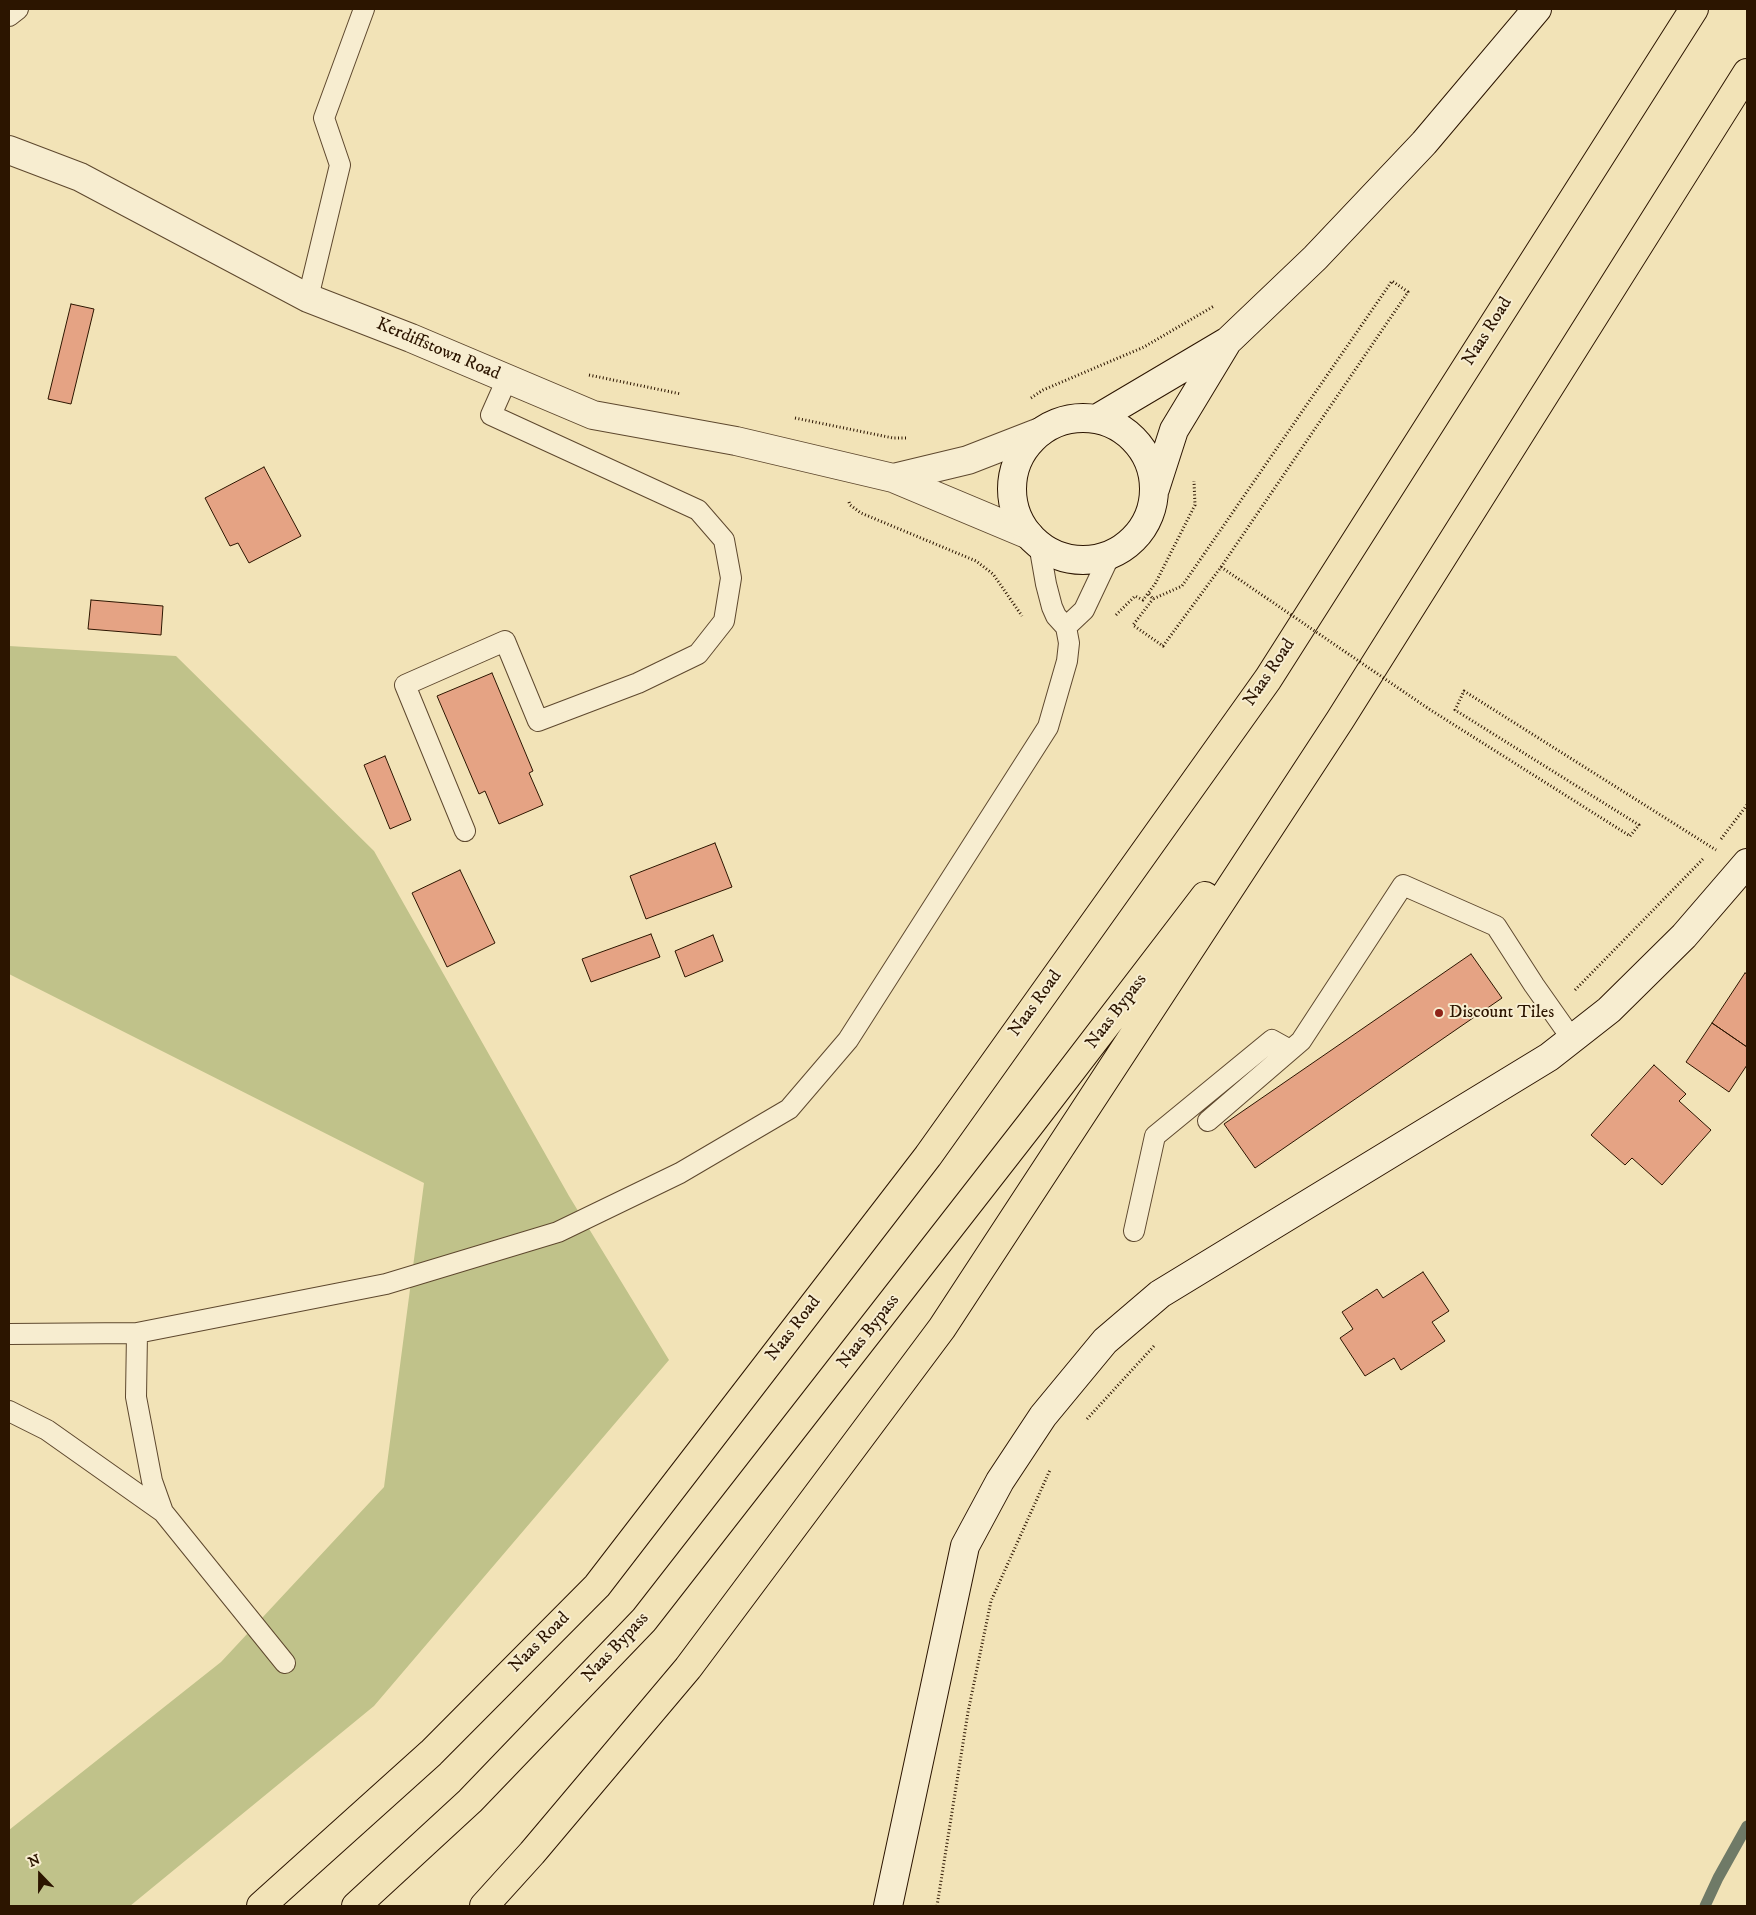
<!DOCTYPE html>
<style>
body{margin:0}
#map{position:relative;width:1756px;height:1915px;overflow:hidden;background:#f2e3b7;font-family:"IM FELL DW Pica",serif}
canvas{display:block}
.frame{position:absolute;inset:0;border:10px solid #2c1500;pointer-events:none}
.north{position:absolute;left:15px;top:1850px;width:50px;height:50px;-webkit-text-stroke:4px #f7edd0;paint-order:stroke;rotate:338deg;font-size:14px;font-weight:700;line-height:20px;text-align:center;color:#2c1500}
.north::after{content:'';display:block;margin:auto;width:18px;height:22px;background:#2c1500;clip-path:polygon(50% 0,100% 100%,50% 72%,0 100%)}
</style>
<div id="map">
<canvas width="1756" height="1915"></canvas>
<div class="frame"></div>
<div class="north">N</div>
</div>
<script>
const ctx = document.querySelector('canvas').getContext('2d');
ctx.lineJoin = 'round';
function fillPath(path, color) {
  ctx.fillStyle = color;
  ctx.fill(path, 'evenodd');
}
function shape(rows) {
  const path = new Path2D();
  for (const r of rows) {
    if (r.length === 3) {
      path.moveTo(r[0] + r[2], r[1]);
      path.arc(r[0], r[1], r[2], 0, 2 * Math.PI);
      continue;
    }
    path.moveTo(r[0], r[1]);
    for (let i = 2; i < r.length; i += 2) path.lineTo(r[i], r[i + 1]);
  }
  return path;
}
function strokePath(path, color, width, dash) {
  ctx.strokeStyle = color;
  ctx.lineWidth = width;
  ctx.lineCap = dash ? 'butt' : 'round';
  ctx.setLineDash(dash || []);
  ctx.stroke(path);
}
function write(font, color, halo, rows, align = 'center') {
  ctx.font = font + ' "IM FELL DW Pica",serif';
  ctx.lineWidth = 4;
  ctx.setLineDash([]);
  ctx.textBaseline = 'middle';
  ctx.strokeStyle = halo;
  ctx.fillStyle = color;
  for (const [text, x, y, turn = 0] of rows) {
    ctx.save();
    ctx.translate(x, y);
    ctx.rotate((+turn || 0) * Math.PI / 180);
    ctx.textAlign = isNaN(turn) ? turn : align;
    if (halo) ctx.strokeText(text, 0, 0);
    ctx.fillText(text, 0, 0);
    ctx.restore();
  }
}
fillPath(shape([
 [9,646,176,656,374,851,569,1196,669,1360,374,1706,130,1906,9,1906,9,1830,221,1662,384,1487,424,1183,9,974]
]), '#c0c28a');
strokePath(shape([
 [1705,1906,1718,1878,1747,1826]
]), '#6f7a67', 11);
const building = shape([
 [71,304,94,309,71,404,48,399,71,304],
 [264,467,301,536,249,563,238,543,230,546,205,498,264,467],
 [91,600,163,606,161,635,88,629,91,600],
 [492,673,533,771,529,773,543,805,499,824,485,791,479,794,437,696,492,673],
 [385,756,411,820,390,829,364,765,385,756],
 [715,843,732,887,646,919,630,876,715,843],
 [460,870,495,943,447,967,412,893,460,870],
 [651,934,660,957,591,982,582,959,651,934],
 [713,935,723,961,685,977,675,951,713,935],
 [1471,954,1502,998,1255,1168,1224,1124,1471,954],
 [1745,973,1747,974,1747,1047,1712,1023,1745,973],
 [1712,1023,1747,1047,1747,1065,1729,1092,1686,1062,1712,1023],
 [1654,1065,1686,1094,1679,1101,1711,1130,1662,1185,1632,1158,1625,1165,1591,1135,1654,1065],
 [1423,1272,1449,1311,1432,1322,1445,1341,1401,1370,1394,1358,1365,1376,1340,1338,1353,1329,1342,1312,1377,1289,1383,1298,1423,1272]
]);
fillPath(building, '#e5a384');
strokePath(building, '#2c1500', 1);
const lane = shape([
 [9,16,18,9],
 [308,298,340,165,324,118,364,9],
 [1066,627,1084,610,1110,555],
 [465,831,405,685,505,641,538,721,638,683,698,654,724,621,731,578,724,540,698,510,491,415,507,379],
 [1208,1121,1301,1041,1403,885,1496,926,1534,985,1572,1039],
 [1134,1231,1155,1136,1272,1040,1290,1050],
 [137,1333,136,1397,152,1481,163,1512],
 [9,1334,137,1333,386,1284,558,1232,680,1173,789,1109,848,1040,1048,727,1067,661,1069,643,1066,627,1056,616,1052,607,1046,584,1039,544],
 [9,1411,47,1430,163,1512,285,1663]
]);
const street = shape([
 [9,150,80,177,308,298,411,338,593,415,736,441,893,478,1029,535],
 [893,478,968,460,1040,432]
]);
const secondary = shape([
 [1098,418,1228,341,1315,258,1424,143,1537,9],
 [1083,489,71],
 [1155,489,1174,430,1226,344],
 [888,1906,965,1546,1000,1481,1043,1416,1105,1341,1160,1294,1549,1057,1609,1010,1684,936,1747,863]
]);
const highway = shape([
 [261,1906,431,1753,597,1586,928,1156,1268,679,1694,9],
 [356,1906,470,1801,644,1620,1032,1122,1205,896],
 [484,1906,532,1853,688,1668,942,1328,1340,720,1747,73]
]);
strokePath(lane, '#5e482e', 22);
strokePath(street, '#5e482e', 30);
strokePath(secondary, '#2c1500', 30);
strokePath(highway, '#2c1500', 30);
strokePath(shape([
 [589,375,681,394],
 [1031,398,1043,390,1144,347,1214,306],
 [795,418,893,438,906,438],
 [849,502,850,505,861,513,976,561,993,574,1022,616],
 [1149,594,1153,599,1182,586,1392,281,1408,292,1221,567,1163,646,1133,625,1153,599],
 [1116,615,1135,596,1143,600,1155,584,1195,505,1194,481],
 [1630,836,1639,825,1455,710,1464,691,1716,850],
 [1721,839,1747,805],
 [1575,990,1703,859],
 [1087,1419,1154,1346],
 [937,1906,968,1712,991,1601,1050,1470]
]), '#2c1500', 3, [1, 2.5]);
strokePath(lane, '#f7edd0', 20);
strokePath(street, '#f7edd0', 28);
strokePath(secondary, '#f7edd0', 28);
strokePath(highway, '#f2e3b7', 28);
strokePath(shape([
 [1221,567,1429,709,1630,836]
]), '#2c1500', 3, [1, 2.5]);
for (const [x, y, r, color] of [
 [1439,1013,5,"#8f2418"]
]) {
  const dot = new Path2D();
  dot.arc(x, y, r, 0, 2 * Math.PI);
  ctx.fillStyle = color;
  ctx.fill(dot);
  strokePath(dot, '#f7edd0', 2);
}
write('18px', '#2c1500', '#f7edd0', [
 ["Naas Road",1488,332,-58],
 ["Kerdiffstown Road",438,350,23],
 ["Naas Road",1270,673,-56],
 ["Naas Road",1036,1004,-54],
 ["Naas Bypass",1117,1012,-53],
 ["Naas Road",794,1329,-52],
 ["Naas Bypass",869,1332,-52],
 ["Naas Road",540,1643,-45],
 ["Naas Bypass",616,1648,-47]
]);
write('18px', '#2c1500', '#f7edd0', [
 ["Discount Tiles",1449,1013]
], 'left');
</script>
